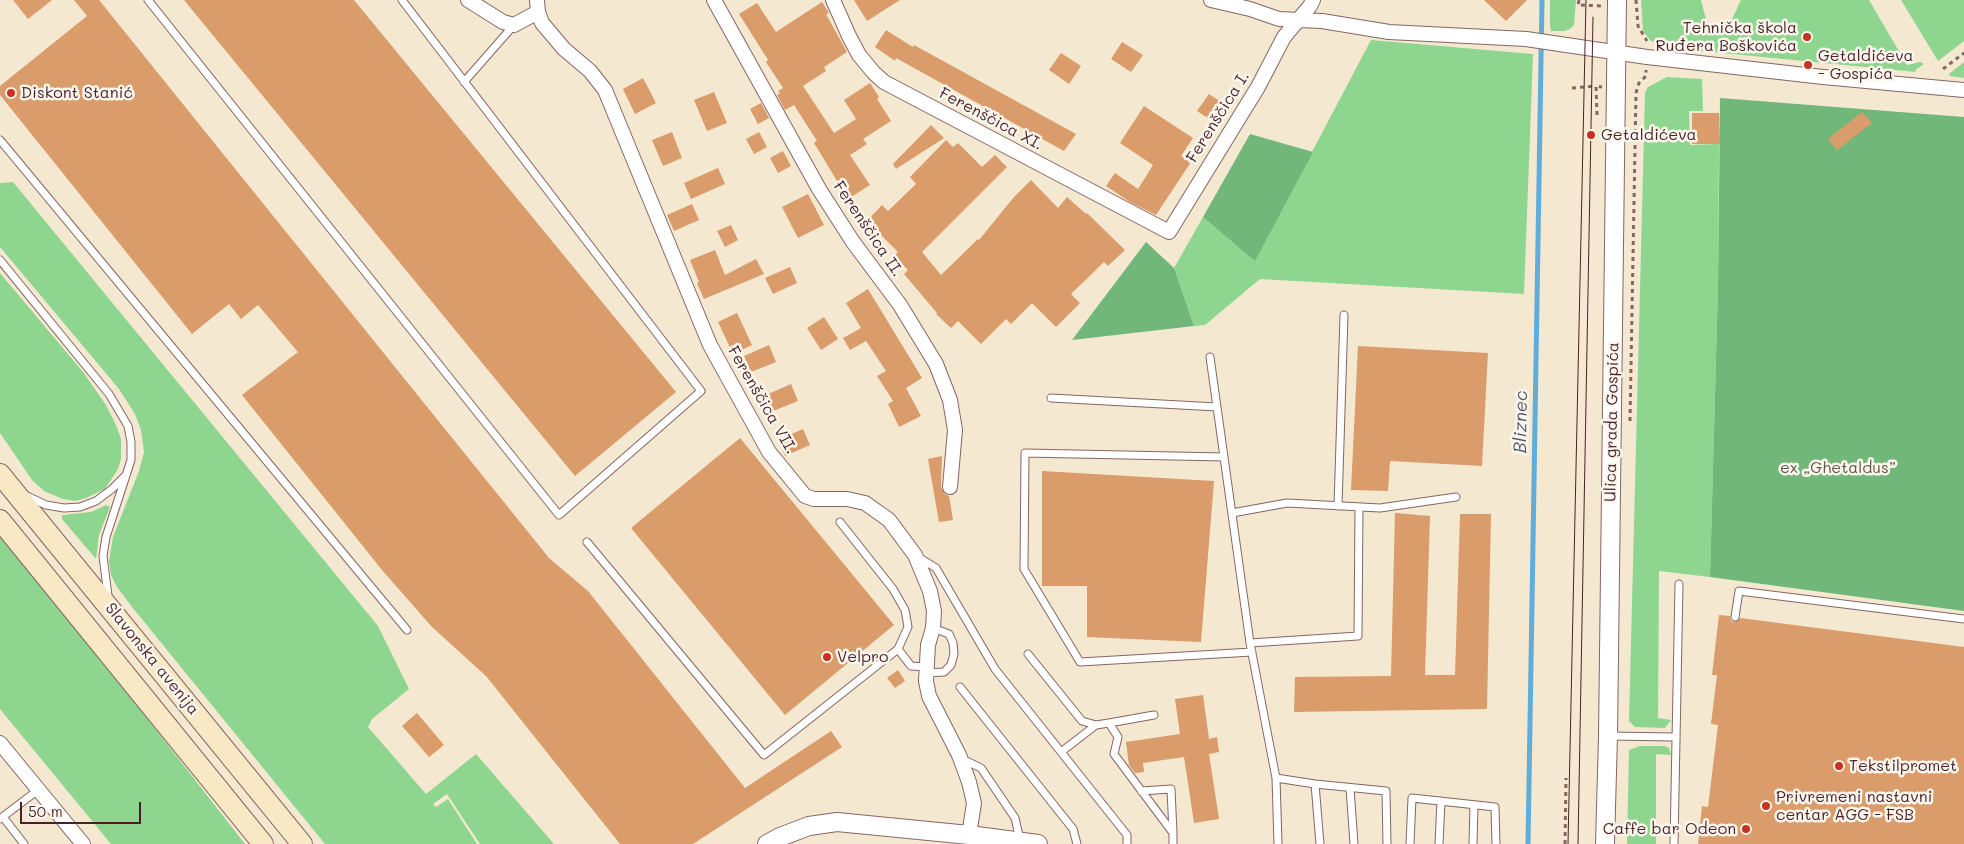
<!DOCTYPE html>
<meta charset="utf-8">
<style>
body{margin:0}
#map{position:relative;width:1964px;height:844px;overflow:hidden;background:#f4e8d0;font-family:Mali,sans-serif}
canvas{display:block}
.scale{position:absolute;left:20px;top:802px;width:121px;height:22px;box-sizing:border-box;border:2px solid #4a1f2b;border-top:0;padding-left:6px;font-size:15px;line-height:18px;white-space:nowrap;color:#4a1f2b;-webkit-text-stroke:4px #fbf7ec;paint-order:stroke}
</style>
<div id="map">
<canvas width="1964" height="844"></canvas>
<div class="scale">50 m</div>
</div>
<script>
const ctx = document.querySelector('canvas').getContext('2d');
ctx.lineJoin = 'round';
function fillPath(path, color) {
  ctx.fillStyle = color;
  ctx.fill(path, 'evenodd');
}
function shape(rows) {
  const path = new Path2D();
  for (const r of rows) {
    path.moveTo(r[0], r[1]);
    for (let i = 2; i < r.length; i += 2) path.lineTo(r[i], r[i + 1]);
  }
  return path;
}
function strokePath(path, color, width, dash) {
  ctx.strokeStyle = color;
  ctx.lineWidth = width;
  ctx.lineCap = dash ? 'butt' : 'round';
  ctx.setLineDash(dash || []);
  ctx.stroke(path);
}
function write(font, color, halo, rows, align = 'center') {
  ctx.font = font + ' Mali,sans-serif';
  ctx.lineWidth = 5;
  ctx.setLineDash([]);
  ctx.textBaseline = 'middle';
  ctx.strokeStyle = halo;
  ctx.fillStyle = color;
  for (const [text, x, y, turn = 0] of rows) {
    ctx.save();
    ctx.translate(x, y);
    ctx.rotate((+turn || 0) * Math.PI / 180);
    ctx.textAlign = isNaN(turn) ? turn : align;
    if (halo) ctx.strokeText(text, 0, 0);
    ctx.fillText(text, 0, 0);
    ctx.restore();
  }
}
fillPath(shape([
 [1550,0,1576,0,1574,25,1570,29,1564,31,1551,31,1550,25],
 [1641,0,1701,0,1709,31,1720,29,1732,19,1741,0,1869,0,1907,65,1920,62,1924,64,1915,70,1916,72,1661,47,1650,40,1643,31],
 [1901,0,1964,0,1964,41,1938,61],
 [1371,40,1533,54,1524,294,1260,279,1205,325,1194,326,1174,268,1203,217,1255,260],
 [1964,62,1964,78,1950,76,1949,74],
 [1667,77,1702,79,1703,111,1689,111,1690,145,1719,144,1718,286,1710,577,1659,571,1658,718,1671,720,1665,728,1635,727,1629,721,1645,93,1648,87],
 [13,182,378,626,409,689,372,719,368,727,426,794,476,754,554,844,480,844,447,794,433,804,436,807,448,799,477,844,325,844,132,607,117,587,111,575,109,561,113,537,139,471,144,452,141,430,135,414,119,389,0,247,0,183],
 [0,273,83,372,106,405,116,425,121,439,121,459,118,469,105,489,86,498,75,501,63,499,44,491,32,480,0,433],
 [106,505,110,507,99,535,96,559,62,519,62,515,91,512],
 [0,536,114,676,245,844,111,844,0,709],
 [1640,746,1665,746,1669,748,1671,755,1656,754,1656,844,1627,844,1629,750]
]), '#8ed690');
fillPath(shape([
 [1720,98,1964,117,1964,611,1710,577,1718,286],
 [1250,134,1313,152,1255,261,1203,217],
 [1146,242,1174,268,1194,326,1072,340]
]), '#72b77a');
strokePath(shape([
 [1528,844,1542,0]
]), '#61adda', 5);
fillPath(shape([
 [13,0,52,0,28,19],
 [74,0,99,0,549,558,588,591,745,788,831,731,842,747,693,844,620,844,486,676,432,627,382,570,242,395,298,352,258,305,241,319,229,304,192,334,0,95,0,86,87,16],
 [184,0,354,0,676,392,575,476],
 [854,0,900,0,867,21],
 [1484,0,1527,0,1506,21],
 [822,2,829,13,826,14,847,52,824,67,826,71,803,86,834,133,856,119,844,100,870,83,879,97,877,99,891,121,863,139,867,144,850,155,870,185,848,199,814,143,817,141,794,105,785,110,777,95,780,93,778,91,783,88,766,62,768,60,739,14,757,3,776,32],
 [886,30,913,47,914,45,1076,134,1064,151,896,58,895,61,875,47],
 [1122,42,1143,55,1131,72,1111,59],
 [1061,53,1081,66,1069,84,1049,70],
 [643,78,656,103,635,114,623,89],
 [714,92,727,123,707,131,694,100],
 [1209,94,1229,107,1217,124,1197,111],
 [761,103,769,118,758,124,750,109],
 [1144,106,1193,138,1181,156,1191,162,1156,215,1130,202,1106,186,1115,173,1138,189,1153,165,1120,143],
 [1862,112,1872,123,1837,150,1828,139],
 [1692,113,1719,113,1720,144,1692,144],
 [931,125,944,138,896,169,893,164],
 [672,132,682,158,663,166,652,140],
 [759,132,767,147,754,154,746,139],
 [946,140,953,147,958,143,982,167,995,155,1007,167,922,252,941,275,978,239,979,240,1014,197,1031,180,1058,208,1067,197,1086,214,1087,213,1125,250,1108,266,1104,262,1071,294,1080,303,1056,327,1032,303,1011,324,1006,319,981,344,958,321,951,328,936,314,937,313,904,274,908,270,894,256,898,252,867,221,882,205,888,211,916,184,910,177],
 [783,151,791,166,778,173,770,158],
 [718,168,725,184,691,199,684,183],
 [808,194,824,225,798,238,782,207],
 [692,204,699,220,674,231,667,215],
 [731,225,738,240,725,247,717,231],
 [715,250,725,275,756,259,764,274,704,299,697,283,699,282,690,260],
 [790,267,797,283,773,294,765,278],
 [868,289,922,378,906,388,921,416,899,427,888,404,893,401,877,376,886,371,866,341,850,350,843,338,861,328,846,303],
 [737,313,752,345,733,354,718,322],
 [824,317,838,339,821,350,807,328],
 [769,345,776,362,751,372,744,356],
 [1358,346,1488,353,1482,466,1390,461,1388,491,1351,490],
 [791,384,798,401,773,411,766,395],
 [803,429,810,445,785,456,778,440],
 [740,438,894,625,785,715,631,528],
 [942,456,941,487,945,494,949,496,953,520,939,522,928,459],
 [1042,471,1214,481,1201,642,1087,637,1087,586,1042,586],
 [1395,513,1430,516,1425,675,1455,675,1460,514,1491,514,1487,709,1294,712,1295,677,1391,676],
 [1719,615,1730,616,1731,621,1735,622,1740,618,1964,647,1964,844,1698,844,1702,806,1708,807,1718,725,1711,724,1717,675,1712,675],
 [898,670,905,681,895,688,887,678],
 [1203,695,1209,739,1217,737,1219,752,1209,754,1219,819,1194,823,1184,757,1143,763,1144,772,1135,773,1129,765,1126,742,1180,734,1175,699],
 [417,713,444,745,429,757,402,726]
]), '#da9c6a');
const service = shape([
 [148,0,559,515,701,391,402,0],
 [464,82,514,25],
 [0,140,407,630],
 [0,260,109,394,128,426,131,442,131,460,106,537,103,556,108,596],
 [1210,357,1250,643,1276,778,1278,844],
 [1051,398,1217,407],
 [1224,457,1025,453,1024,569,1080,662,1252,652],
 [27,496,46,505,64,508,80,507,96,501,112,489,126,475],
 [1338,506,1344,315],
 [1232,513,1287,503,1380,508,1456,497],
 [840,522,893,589,905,610,908,627,898,649],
 [587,542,764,755,898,649,911,666,926,667],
 [918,557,936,568,995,669,1127,835,1127,844],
 [1735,617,1739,591,1964,619],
 [1250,643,1358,636,1359,507],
 [1028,654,1082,721,1096,725],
 [926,673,944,672,951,665,954,654,953,643,949,634,933,628],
 [960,687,1073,829,1077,844],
 [1109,723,1154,715],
 [1608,736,1675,737],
 [1061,752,1096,725,1109,723,1118,737,1114,754,1173,833,1173,844],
 [962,759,981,768,1015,818,1020,840],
 [1276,778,1315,784,1386,791,1387,844],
 [1315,784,1320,844],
 [1350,788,1354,844],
 [1141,791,1171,789,1173,833],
 [3,817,24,844],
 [0,819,38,790],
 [1410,844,1412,798,1495,807,1496,844],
 [1439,844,1441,801],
 [1473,844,1474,805],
 [1674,844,1679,584]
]);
const minor = shape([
 [468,0,503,22,514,25,538,12],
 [537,0,538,12,542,23,564,49,590,71,605,90,710,345,769,452,805,496,814,499,847,499,865,503,889,520,915,555,930,591,934,611,933,628,928,645,926,681,929,696,959,755,969,782,974,803,969,835],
 [714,0,819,189,853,242,900,305,936,364,950,400,955,430,950,487],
 [833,0,849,36,859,55,874,73,884,82,1169,232,1258,87,1284,37,1310,6,1313,0],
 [1211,0,1250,9,1279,19,1322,21,1389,32,1526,39,1647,57,1823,77,1964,90],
 [0,743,83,844]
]);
const tertiary = shape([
 [767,844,780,837,809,826,837,822,969,835,1038,844],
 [1605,844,1608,736,1617,0]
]);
const secondary = shape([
 [0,474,302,844],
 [0,520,263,844]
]);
strokePath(service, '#866565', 9);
strokePath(minor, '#866565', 16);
strokePath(tertiary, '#866565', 20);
strokePath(secondary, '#866565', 22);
strokePath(shape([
 [1579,0,1578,5,1603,6],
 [1636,0,1638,26,1647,41],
 [1943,69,1964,53],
 [1572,88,1596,86],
 [1597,115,1596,86,1602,87],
 [1630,421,1636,93,1639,83,1646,76,1646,70],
 [1565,844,1566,778]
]), '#866565', 3, [4, 4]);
strokePath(service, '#fff', 7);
strokePath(minor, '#fff', 14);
strokePath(tertiary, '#fff', 18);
strokePath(secondary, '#f8e8c3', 20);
strokePath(shape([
 [1568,844,1586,0],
 [1578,844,1593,17]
]), '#4a1f2b', 1);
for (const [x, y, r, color] of [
 [1807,37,5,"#c8321e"],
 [1808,65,5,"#c8321e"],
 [11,93,5,"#c8321e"],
 [1591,135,5,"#c8321e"],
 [827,657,5,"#c8321e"],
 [1839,766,5,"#c8321e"],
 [1766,806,5,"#c8321e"],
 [1746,829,5,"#c8321e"]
]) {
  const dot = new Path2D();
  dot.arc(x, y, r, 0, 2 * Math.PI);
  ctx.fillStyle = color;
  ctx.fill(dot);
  strokePath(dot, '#fbf7ec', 2);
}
write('16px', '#4a1f2b', '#fbf7ec', [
 ["Tehnička škola",1797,28,"right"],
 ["Ruđera Boškovića",1797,46,"right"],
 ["Getaldićeva",1818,56],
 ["- Gospića",1818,74],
 ["Diskont Stanić",21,93],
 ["Getaldićeva",1601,135],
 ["Velpro",837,657],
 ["Tekstilpromet",1849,766],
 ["Privremeni nastavni",1776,797],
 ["centar AGG - FSB",1776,815],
 ["Caffe bar Odeon",1736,829,"right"]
], 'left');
write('16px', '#4a1f2b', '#fbf7ec', [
 ["Ferenščica I.",1218,117,-58],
 ["Ferenščica XI.",991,119,28],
 ["Ferenščica II.",868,229,56],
 ["Ferenščica VII.",762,400,60],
 ["Ulica grada Gospića",1612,422,-89],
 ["Slavonska avenija",152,659,51]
]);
write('16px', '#5e5649', '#fbf7ec', [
 ["ex „Ghetaldus”",1838,468]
]);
write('italic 18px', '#535871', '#fbf7ec', [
 ["Bliznec",1521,422,-89]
]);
</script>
